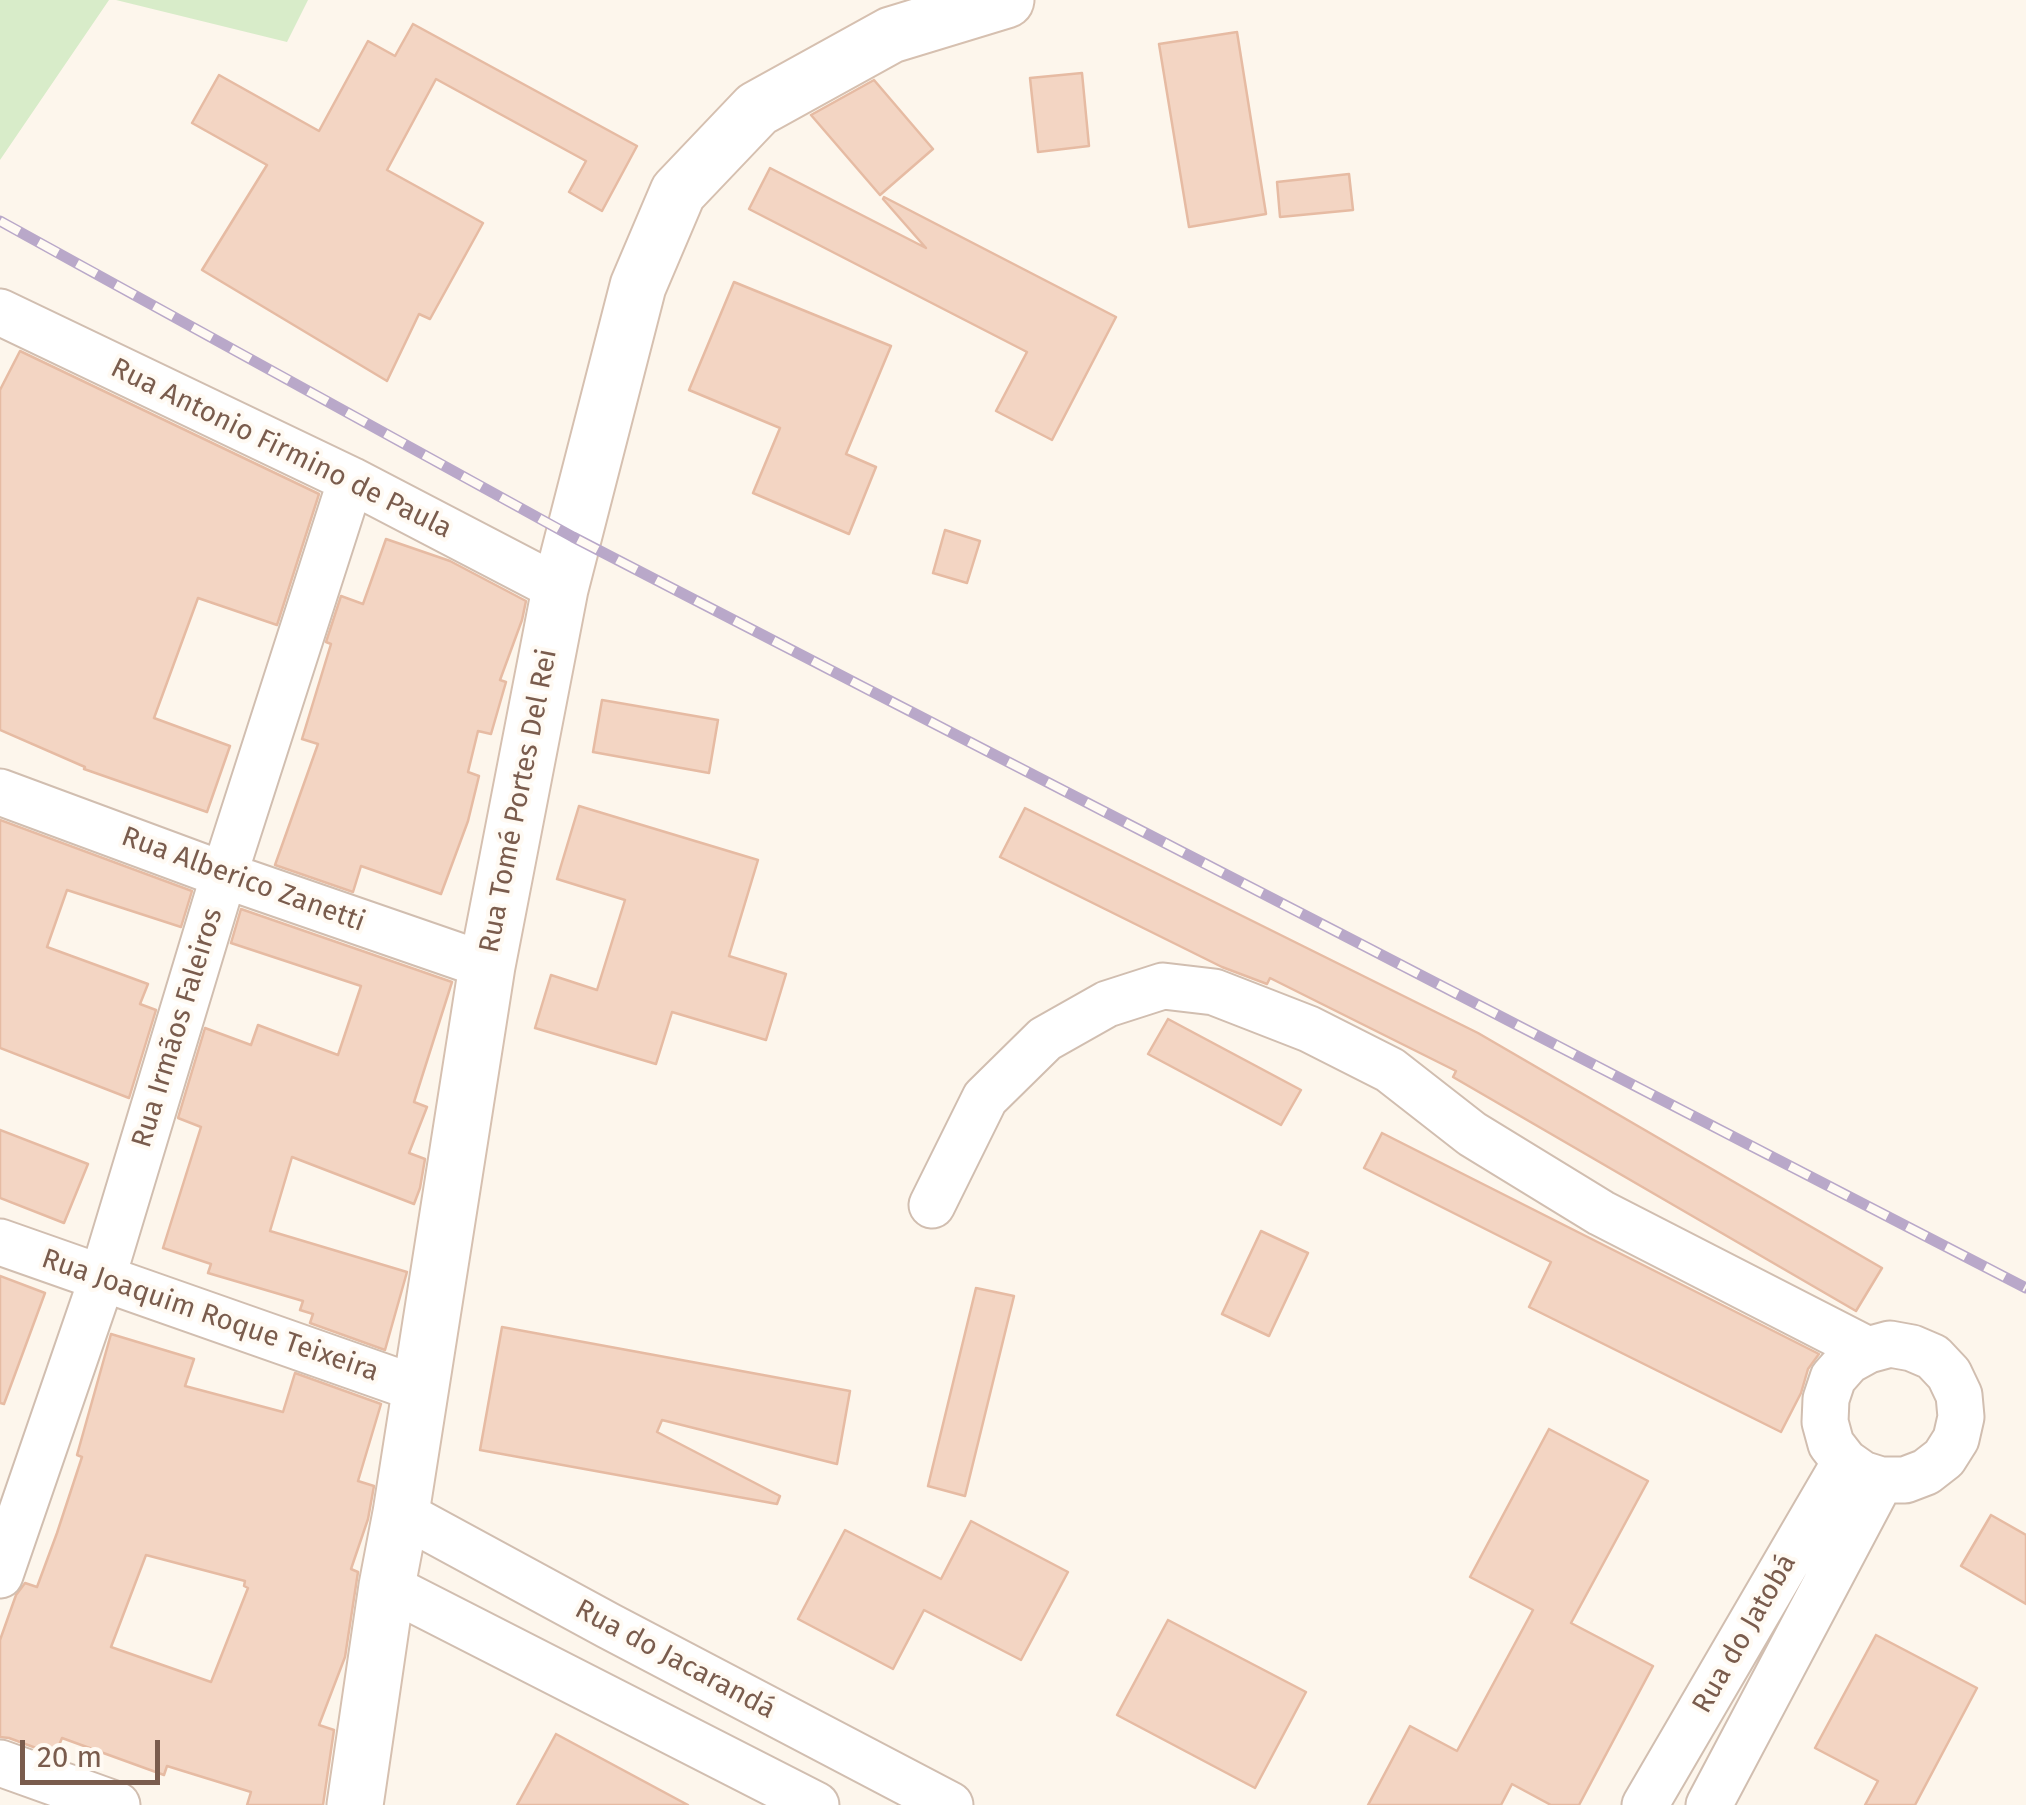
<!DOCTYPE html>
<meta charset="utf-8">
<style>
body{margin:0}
#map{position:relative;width:2026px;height:1805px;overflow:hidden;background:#fdf6ec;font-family:"Fira Sans",sans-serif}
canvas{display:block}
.scale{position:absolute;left:20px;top:1740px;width:140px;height:45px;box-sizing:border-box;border:5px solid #7a5c4d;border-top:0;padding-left:12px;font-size:30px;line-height:35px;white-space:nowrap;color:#7a5c4d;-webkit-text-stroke:8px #fffaf3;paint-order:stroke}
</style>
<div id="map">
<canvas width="2026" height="1805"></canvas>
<div class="scale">20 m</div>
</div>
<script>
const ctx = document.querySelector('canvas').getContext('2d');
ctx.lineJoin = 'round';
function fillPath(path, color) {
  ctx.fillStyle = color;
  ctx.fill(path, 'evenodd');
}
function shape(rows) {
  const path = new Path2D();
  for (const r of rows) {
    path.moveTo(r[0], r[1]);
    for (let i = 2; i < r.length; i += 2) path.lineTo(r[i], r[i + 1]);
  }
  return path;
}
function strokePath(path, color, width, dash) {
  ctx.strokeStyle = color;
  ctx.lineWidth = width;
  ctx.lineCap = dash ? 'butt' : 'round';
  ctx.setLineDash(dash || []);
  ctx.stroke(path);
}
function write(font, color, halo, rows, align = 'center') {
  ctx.font = font + ' "Fira Sans",sans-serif';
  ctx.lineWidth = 8;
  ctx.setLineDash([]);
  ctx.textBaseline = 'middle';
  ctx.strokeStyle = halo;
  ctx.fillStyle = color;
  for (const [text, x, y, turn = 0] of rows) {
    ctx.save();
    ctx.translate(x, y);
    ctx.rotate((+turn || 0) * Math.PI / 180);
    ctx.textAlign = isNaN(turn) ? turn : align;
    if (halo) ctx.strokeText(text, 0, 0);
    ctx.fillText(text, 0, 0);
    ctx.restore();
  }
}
fillPath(shape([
 [0,0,109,0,0,160],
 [116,0,308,0,287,42]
]), '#d8ecc9');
const building = shape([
 [413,24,637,146,602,211,569,192,586,161,436,79,387,170,483,223,430,319,419,314,387,381,202,270,267,165,192,123,219,75,319,131,368,41,395,56,413,24],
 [1237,32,1266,214,1189,227,1159,44,1237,32],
 [1082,73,1089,146,1038,152,1030,78,1082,73],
 [874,80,933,149,880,195,811,115,874,80],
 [770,168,926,248,883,199,884,197,1116,317,1052,440,996,411,1027,352,749,209,770,168],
 [1349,174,1353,210,1280,217,1277,182,1349,174],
 [734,282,891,346,846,454,876,467,849,534,753,493,780,428,689,390,734,282],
 [20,351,319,494,277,625,198,598,154,718,230,746,207,812,84,769,85,767,0,730,0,390,20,351],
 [945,530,980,541,967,583,933,573,945,530],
 [386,539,450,561,526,601,522,620,500,680,506,682,491,734,478,731,468,772,479,776,468,821,441,894,361,866,353,892,275,865,318,744,302,739,331,644,326,642,341,596,363,604,386,539],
 [602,700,718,720,709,773,593,752,602,700],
 [579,806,758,860,729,956,786,974,766,1040,672,1012,656,1064,535,1028,551,975,597,990,625,900,557,879,579,806],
 [1025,808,1478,1033,1882,1268,1856,1311,1453,1077,1456,1071,1270,978,1267,984,1222,967,1000,857,1025,808],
 [0,820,192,891,181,927,67,890,47,947,148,984,140,1004,156,1010,129,1098,0,1048,0,820],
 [241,909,452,982,414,1102,427,1107,409,1153,425,1159,420,1188,414,1204,292,1157,270,1231,407,1272,385,1350,310,1323,313,1314,300,1310,303,1301,208,1273,211,1264,163,1248,201,1127,178,1118,205,1028,251,1045,258,1025,338,1055,361,986,231,943,241,909],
 [1168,1019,1301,1090,1281,1125,1148,1054,1168,1019],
 [0,1130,88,1164,64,1223,0,1198,0,1130],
 [1382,1133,1819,1354,1808,1369,1801,1393,1781,1432,1529,1307,1551,1262,1364,1168,1382,1133],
 [1261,1231,1308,1253,1269,1336,1222,1314,1261,1231],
 [0,1276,45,1293,4,1404,0,1403,0,1276],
 [976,1288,1014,1296,965,1496,928,1486,976,1288],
 [502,1327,850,1391,837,1464,662,1420,657,1432,780,1496,777,1504,480,1450,502,1327],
 [111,1334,194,1359,185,1386,283,1412,295,1373,381,1404,358,1481,374,1486,368,1519,351,1569,358,1572,345,1657,319,1725,334,1730,323,1805,247,1805,251,1792,167,1766,164,1775,62,1738,55,1755,9,1738,0,1737,0,1640,16,1595,25,1583,37,1587,57,1533,82,1457,77,1455,111,1334],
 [146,1555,245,1581,244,1586,248,1588,211,1682,111,1647,146,1555],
 [1549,1429,1648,1481,1571,1623,1653,1666,1579,1805,1551,1805,1512,1784,1501,1805,1368,1805,1410,1726,1457,1751,1533,1610,1470,1577,1549,1429],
 [1991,1515,2026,1535,2026,1604,1961,1566,1991,1515],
 [971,1521,1068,1572,1021,1660,924,1610,893,1669,798,1619,845,1530,941,1579,971,1521],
 [1168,1620,1306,1692,1255,1788,1117,1715,1168,1620],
 [1876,1635,1977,1688,1915,1805,1865,1805,1878,1781,1815,1748,1876,1635],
 [556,1734,688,1805,517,1805,556,1734]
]);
fillPath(building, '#f3d5c3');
strokePath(building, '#e6bba3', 2.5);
const minor = shape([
 [0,312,351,480,560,589],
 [0,792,224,875,487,966],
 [932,1205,985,1098,1045,1039,1107,1004,1163,986,1214,992,1309,1029,1390,1070,1472,1134,1601,1213,1868,1350,1890,1344,1912,1348,1933,1357,1949,1374,1959,1395,1961,1417,1956,1439,1944,1458,1926,1472,1905,1480,1881,1480,1862,1474,1845,1462,1831,1444,1825,1422,1826,1399,1833,1378,1848,1361,1868,1350],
 [0,1242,421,1390],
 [401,1513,609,1626,950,1805],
 [0,1575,102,1279,224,875,351,480],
 [387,1586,816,1805],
 [0,1763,117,1805],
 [1645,1805,1845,1462],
 [1709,1805,1881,1480]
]);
const secondary = shape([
 [355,1805,387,1586,401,1513,487,966,560,589,638,286,678,192,757,109,891,35,1006,0]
]);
strokePath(minor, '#d1beb0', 49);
strokePath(secondary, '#d6c0b0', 59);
strokePath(minor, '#fff', 45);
strokePath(secondary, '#fff', 55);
const rail = shape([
 [0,221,573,537,2026,1288]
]);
strokePath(rail, '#b9a8c9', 11);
strokePath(rail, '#fffaf3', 8, [22]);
write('28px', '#7a5c4d', '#fffaf3', [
 ["Rua Antonio Firmino de Paula",281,449,26],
 ["Rua Tomé Portes Del Rei",519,801,-79],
 ["Rua Alberico Zanetti",243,880,20],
 ["Rua Irmãos Faleiros",178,1028,-73],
 ["Rua Joaquim Roque Teixeira",210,1316,19],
 ["Rua do Jatobá",1745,1634,-60],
 ["Rua do Jacarandá",675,1660,28]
]);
</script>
